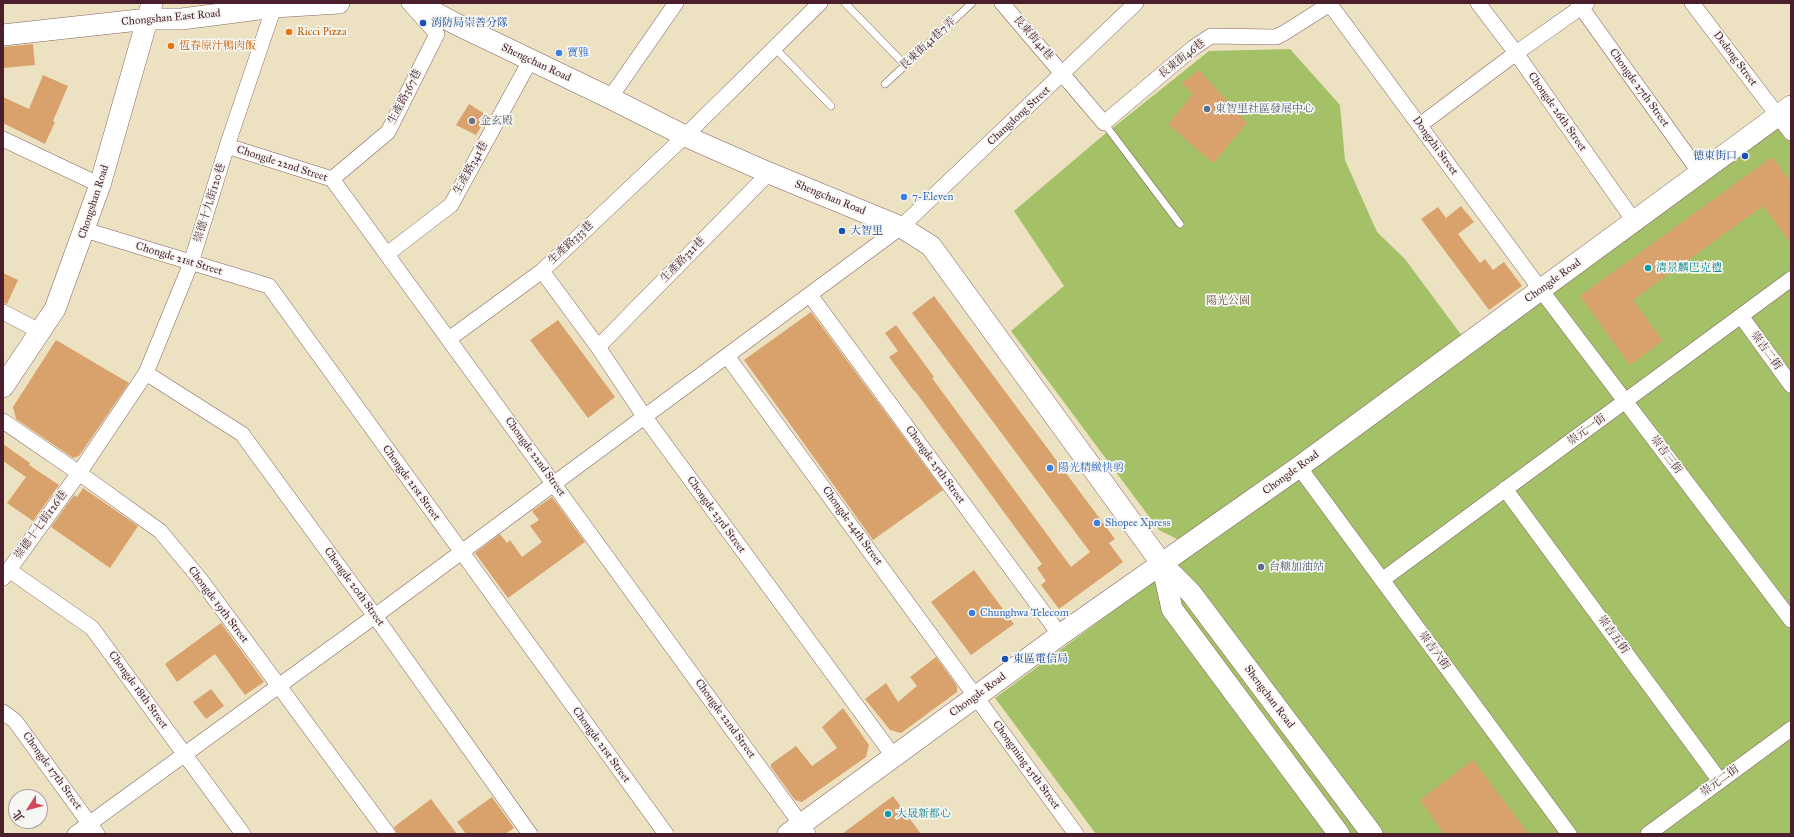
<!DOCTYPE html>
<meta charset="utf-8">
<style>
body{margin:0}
#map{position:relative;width:1794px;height:837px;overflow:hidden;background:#ece2c2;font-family:"IM FELL Great Primer","Noto Serif TC",serif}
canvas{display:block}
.frame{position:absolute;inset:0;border:4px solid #4a1f2b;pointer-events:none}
.north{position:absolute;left:8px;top:789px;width:40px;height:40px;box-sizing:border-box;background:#f6f6f2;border:1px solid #b1a0a2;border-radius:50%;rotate:234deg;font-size:11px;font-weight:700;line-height:16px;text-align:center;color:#4a1f2b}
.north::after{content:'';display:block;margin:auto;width:14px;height:18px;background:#d1495b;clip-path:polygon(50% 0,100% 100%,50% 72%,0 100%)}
</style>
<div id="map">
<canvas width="1794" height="837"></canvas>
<div class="frame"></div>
<div class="north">北</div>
</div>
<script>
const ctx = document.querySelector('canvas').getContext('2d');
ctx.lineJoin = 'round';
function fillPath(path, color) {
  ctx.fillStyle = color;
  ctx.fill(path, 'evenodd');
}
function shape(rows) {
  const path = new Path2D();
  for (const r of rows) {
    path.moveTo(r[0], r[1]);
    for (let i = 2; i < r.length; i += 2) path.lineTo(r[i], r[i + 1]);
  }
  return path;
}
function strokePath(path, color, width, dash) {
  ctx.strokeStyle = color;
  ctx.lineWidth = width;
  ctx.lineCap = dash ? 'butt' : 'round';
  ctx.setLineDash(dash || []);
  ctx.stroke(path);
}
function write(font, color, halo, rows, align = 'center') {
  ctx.font = font + ' "IM FELL Great Primer","Noto Serif TC",serif';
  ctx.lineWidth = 3.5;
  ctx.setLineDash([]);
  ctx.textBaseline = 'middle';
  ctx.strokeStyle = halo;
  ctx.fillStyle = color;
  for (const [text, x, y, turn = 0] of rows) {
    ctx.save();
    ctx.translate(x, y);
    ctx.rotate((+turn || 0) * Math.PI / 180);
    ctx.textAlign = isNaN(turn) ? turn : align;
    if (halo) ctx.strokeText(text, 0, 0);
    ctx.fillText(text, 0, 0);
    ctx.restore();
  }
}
fillPath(shape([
 [1290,49,1340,105,1345,160,1377,232,1405,259,1462,336,1179,540,1159,530,1011,331,1064,286,1014,211,1100,138,1209,51],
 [1777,122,1791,138,1791,834,1096,834,995,698]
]), '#a4c168');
fillPath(shape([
 [33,44,35,65,3,68,3,47],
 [1199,70,1247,123,1213,163,1168,124,1193,94,1182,83],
 [43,75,68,86,53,121,55,122,45,144,3,123,3,97,29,109],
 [469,104,488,116,476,135,456,125],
 [1772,157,1791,182,1791,244,1763,206,1633,300,1663,341,1630,365,1580,296],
 [1461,206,1474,222,1458,234,1480,263,1485,259,1493,270,1504,262,1522,286,1489,310,1421,219,1438,207,1446,218],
 [3,273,18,280,7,304,3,303],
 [934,296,1115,539,1109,543,1123,562,1059,609,1041,585,1046,581,1037,568,1042,564,915,391,914,391,889,357,898,351,885,333,896,325,934,377,932,378,1071,567,1090,552,912,313],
 [811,312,943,490,873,540,744,360],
 [558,320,615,397,588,418,530,340],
 [56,340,129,383,79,456,73,458,16,419,13,407],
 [3,444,30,463,29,465,59,485,33,521,7,503,26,477,3,461],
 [83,488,138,526,110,568,51,527,74,495,77,497],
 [552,497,585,542,508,598,475,553,500,534,507,543,510,540,522,557,542,542,530,526,539,520,532,511],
 [974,570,1014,624,971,655,931,602],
 [221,623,264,682,245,695,215,654,177,682,165,664],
 [936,657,957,686,957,692,901,733,890,730,865,699,886,683,898,702,917,686,910,677],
 [211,689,224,706,206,719,193,702],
 [843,708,869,745,866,757,802,802,795,800,771,767,771,764,796,746,812,766,837,748,822,727],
 [1473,760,1529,834,1444,834,1420,800],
 [893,796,921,834,842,834],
 [492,797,514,828,505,834,466,834,457,822],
 [431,799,457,834,397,834,394,827]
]), '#d9a16c');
const lane = shape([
 [845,3,905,65],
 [774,47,831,106],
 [885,84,972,3],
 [1104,123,1180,224]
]);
const street = shape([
 [1002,3,1104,123,1193,48,1211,36,1276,37,1284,33,1330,4],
 [1329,3,1541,290,1791,620],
 [1478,3,1516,53,1634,221],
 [1578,3,1700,173],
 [1692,3,1791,133],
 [610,98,676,3],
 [1420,125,1516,53,1587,3],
 [3,139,100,185],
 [227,146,332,179,808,834],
 [332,179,388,132,437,34,409,3],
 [85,230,269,286,666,834],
 [387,254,451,205,530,61],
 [542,271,598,347,644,416,894,757],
 [810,295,1060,635],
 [3,312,41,332],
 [1741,316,1791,385],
 [449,339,542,271,685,136,820,3],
 [598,347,769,173],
 [727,356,1076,834],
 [146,373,242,434,375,616,530,834],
 [3,421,79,473,160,531,200,579,388,834],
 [1299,467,1569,834],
 [1505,489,1720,781],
 [9,570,92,628,243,834],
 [3,578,79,473,146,373,191,263,227,146,274,7],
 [1382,580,1791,279],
 [3,712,15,721,97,834],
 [75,834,375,616,901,227,1136,3],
 [1648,834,1791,729]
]);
const secondary = shape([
 [417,3,456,24,610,98,685,136,769,173,901,227,931,246,1162,564,1191,593,1372,834],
 [3,35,148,19,182,19,274,7,339,3],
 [3,387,55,309,100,185,152,3],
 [1162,564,1172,609,1339,834],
 [788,834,1060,635,1299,467,1791,106]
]);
strokePath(lane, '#836360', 8);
strokePath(street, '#836360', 16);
strokePath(secondary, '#836360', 22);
strokePath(lane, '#fff', 7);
strokePath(street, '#fff', 15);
strokePath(secondary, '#fff', 21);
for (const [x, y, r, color] of [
 [423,23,4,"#1a4fb4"],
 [289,32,4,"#e8710a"],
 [171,46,4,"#e8710a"],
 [559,53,4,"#3f7fe0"],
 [1207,109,4,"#5c6f8a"],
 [472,121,4,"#6b7280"],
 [1745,156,4,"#1a4fb4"],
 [904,197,4,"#3f7fe0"],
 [842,231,4,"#1a4fb4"],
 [1648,268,4,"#0f9aa8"],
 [1050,468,4,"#3f7fe0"],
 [1097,523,4,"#3f7fe0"],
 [1261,567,4,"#5c6f8a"],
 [972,613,4,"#3f7fe0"],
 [1005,659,4,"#1a4fb4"],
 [888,814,4,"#0f9aa8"]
]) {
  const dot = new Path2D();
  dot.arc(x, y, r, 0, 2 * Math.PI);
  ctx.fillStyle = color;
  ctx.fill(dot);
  strokePath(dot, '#f6f6f2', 1.5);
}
write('11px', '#4a1f2b', '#f6f6f2', [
 ["Chongshan East Road",171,18,-5],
 ["長東街41巷",1033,38,49],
 ["長東街41巷7弄",928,44,-43],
 ["長東街46巷",1182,59,-38],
 ["Dedong Street",1735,59,53],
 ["Shengchan Road",536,63,25],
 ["Chongde 27th Street",1639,88,54],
 ["生產路367巷",405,97,-63],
 ["Chongde 26th Street",1557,112,55],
 ["Changdong Street",1019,116,-43],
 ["Dongzhi Street",1435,146,54],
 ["Chongde 22nd Street",282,164,18],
 ["生產路341巷",471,168,-61],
 ["Shengchan Road",830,198,22],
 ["Chongshan Road",94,202,-72],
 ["崇德十九街120巷",210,203,-73],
 ["生產路333巷",571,243,-43],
 ["Chongde 21st Street",179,259,17],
 ["生產路321巷",683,260,-46],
 ["Chongde Road",1553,281,-36],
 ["崇吉二街",1766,351,54],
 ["崇元一街",1587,430,-36],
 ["崇吉三街",1666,455,53],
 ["Chongde 22nd Street",535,457,54],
 ["Chongde 25th Street",935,465,54],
 ["Chongde Road",1291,473,-36],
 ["Chongde 21st Street",411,483,54],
 ["Chongde 23rd Street",716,515,54],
 ["崇德十七街126巷",41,525,-54],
 ["Chongde 24th Street",852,526,54],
 ["Chongde 20th Street",354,587,54],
 ["Chongde 19th Street",218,605,53],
 ["崇吉五街",1613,635,54],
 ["崇吉六街",1434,651,54],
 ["Chongde 18th Street",138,690,54],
 ["Chongde Road",978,695,-36],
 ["Shengchan Road",1269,697,53],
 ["Chongde 22nd Street",725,719,54],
 ["Chongde 21st Street",601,745,54],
 ["Chongming 25th Street",1026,765,54],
 ["Chongde 17th Street",52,771,54],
 ["崇元二街",1720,781,-36]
]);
write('11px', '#164399', '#f6f6f2', [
 ["消防局崇善分隊",431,23],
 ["德東街口",1737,156,"right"],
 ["大智里",850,231],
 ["東區電信局",1013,659]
], 'left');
write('11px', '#c56008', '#f6f6f2', [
 ["Ricci Pizza",297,32],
 ["恆春原汁鴨肉飯",179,46]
], 'left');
write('11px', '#366cbe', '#f6f6f2', [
 ["寶雅",567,53],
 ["7-Eleven",912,197],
 ["陽光精緻快剪",1058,468],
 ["Shopee Xpress",1105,523],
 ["Chunghwa Telecom",980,613]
], 'left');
write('11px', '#4e5e75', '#f6f6f2', [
 ["東智里社區發展中心",1215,109],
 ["台糖加油站",1269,567]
], 'left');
write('11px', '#5b616d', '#f6f6f2', [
 ["金玄殿",480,121]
], 'left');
write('11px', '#0d838f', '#f6f6f2', [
 ["清景麟巴克禮",1656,268],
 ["大晟新都心",896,814]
], 'left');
write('11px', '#65503d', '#f6f6f2', [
 ["陽光公園",1228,301]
]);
</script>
